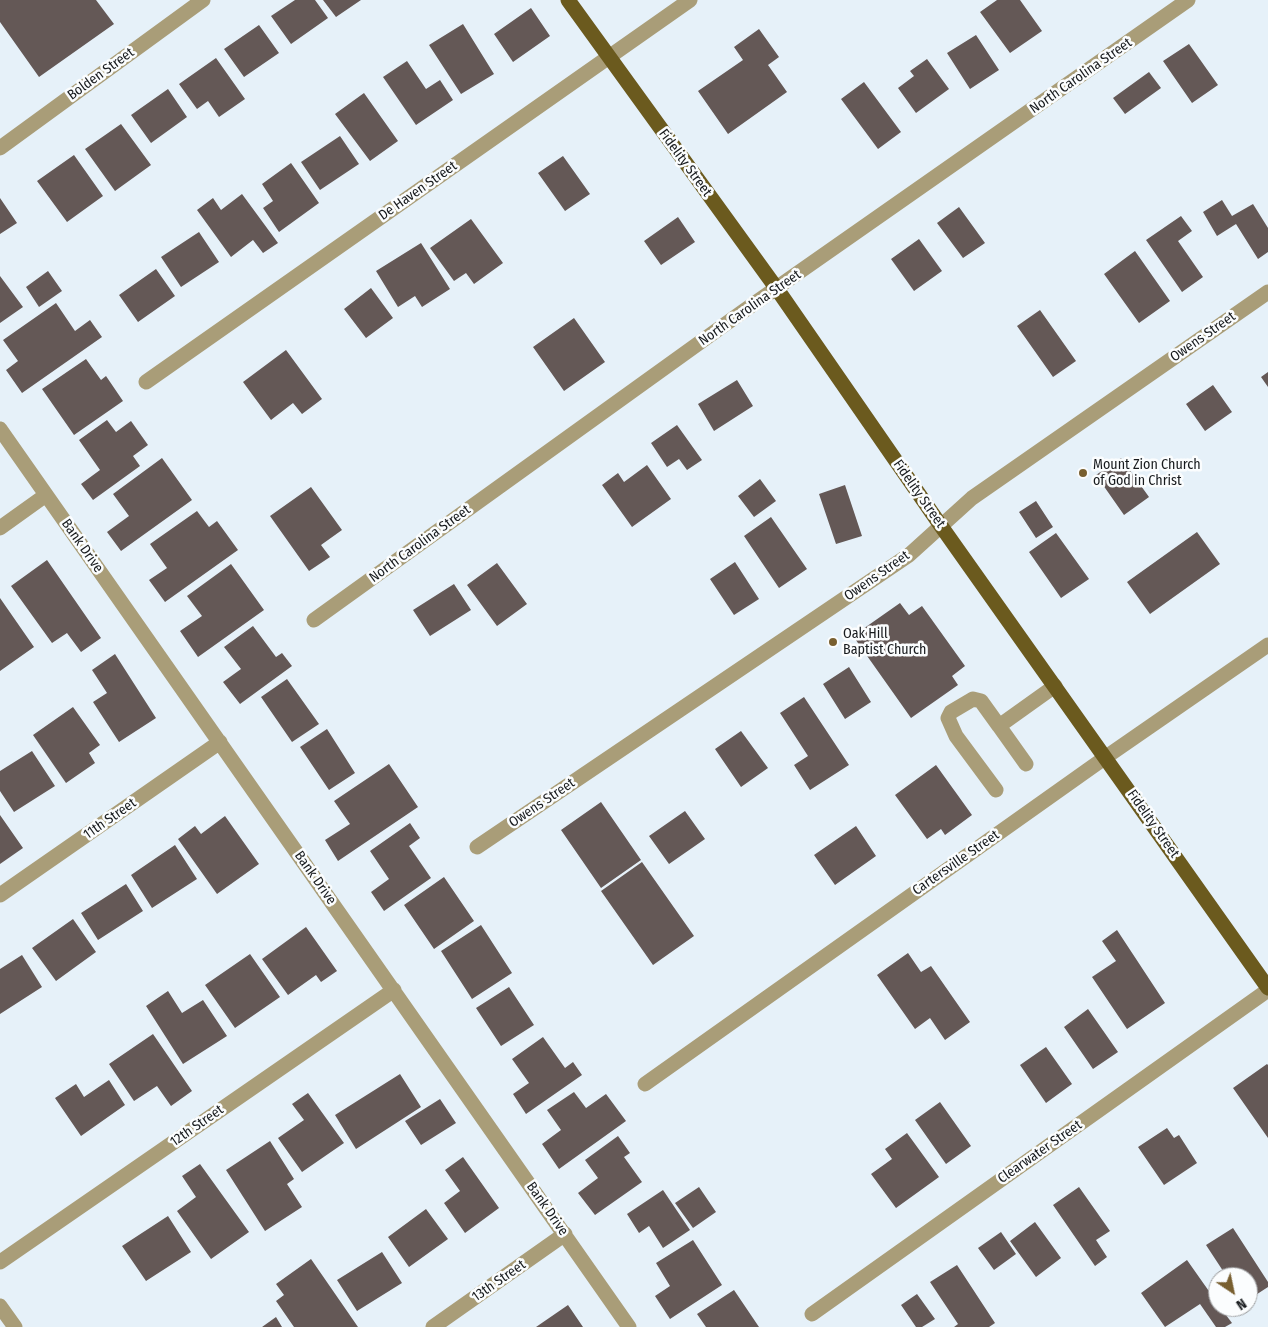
<!DOCTYPE html>
<style>
body{margin:0}
#map{position:relative;width:1268px;height:1327px;overflow:hidden;background:#e6f1f9;font-family:"Fira Sans Condensed",sans-serif}
canvas{display:block}
.north{position:absolute;left:1208px;top:1267px;width:50px;height:50px;box-sizing:border-box;background:#fbfdfe;border:1px solid #a0a2a4;border-radius:50%;rotate:146deg;font-size:14px;font-weight:700;line-height:20px;text-align:center;color:#171a1d}
.north::after{content:'';display:block;margin:auto;width:18px;height:22px;background:#785f30;clip-path:polygon(50% 0,100% 100%,50% 72%,0 100%)}
</style>
<div id="map">
<canvas width="1268" height="1327"></canvas>
<div class="north">N</div>
</div>
<script>
const ctx = document.querySelector('canvas').getContext('2d');
ctx.lineJoin = 'round';
function fillPath(path, color) {
  ctx.fillStyle = color;
  ctx.fill(path, 'evenodd');
}
function shape(rows) {
  const path = new Path2D();
  for (const r of rows) {
    path.moveTo(r[0], r[1]);
    for (let i = 2; i < r.length; i += 2) path.lineTo(r[i], r[i + 1]);
  }
  return path;
}
function strokePath(path, color, width, dash) {
  ctx.strokeStyle = color;
  ctx.lineWidth = width;
  ctx.lineCap = dash ? 'butt' : 'round';
  ctx.setLineDash(dash || []);
  ctx.stroke(path);
}
function write(font, color, halo, rows, align = 'center') {
  ctx.font = font + ' "Fira Sans Condensed",sans-serif';
  ctx.lineWidth = 5;
  ctx.setLineDash([]);
  ctx.textBaseline = 'middle';
  ctx.strokeStyle = halo;
  ctx.fillStyle = color;
  for (const [text, x, y, turn = 0] of rows) {
    ctx.save();
    ctx.translate(x, y);
    ctx.rotate((+turn || 0) * Math.PI / 180);
    ctx.textAlign = isNaN(turn) ? turn : align;
    if (halo) ctx.strokeText(text, 0, 0);
    ctx.fillText(text, 0, 0);
    ctx.restore();
  }
}
fillPath(shape([
 [0,0,96,0,114,24,39,77,0,22],
 [295,0,315,0,328,18,291,44,271,16],
 [323,0,361,0,336,17],
 [997,0,1020,0,1042,31,1010,53,980,12],
 [531,8,550,36,513,62,494,34],
 [463,24,494,74,461,94,429,45],
 [259,25,279,53,244,77,224,49],
 [759,29,779,57,768,65,787,92,728,134,698,91,743,60,734,47],
 [976,35,999,70,970,89,947,53],
 [1189,44,1218,85,1192,103,1163,61],
 [216,58,245,99,219,117,208,101,197,109,179,84],
 [927,59,949,89,916,113,898,88,914,76,910,71],
 [407,61,426,89,440,80,453,100,416,125,383,77],
 [1149,72,1161,88,1125,114,1113,98],
 [864,82,901,132,878,149,841,99],
 [168,89,187,117,151,143,131,115],
 [364,93,398,141,370,161,335,114],
 [121,124,151,165,115,191,85,149],
 [340,136,359,164,320,190,301,162],
 [74,155,103,196,67,222,37,181],
 [563,156,590,194,565,211,538,173],
 [291,163,319,203,279,232,263,208,273,201,262,184],
 [242,194,278,243,263,253,253,240,231,257,197,210,213,198,221,210],
 [0,198,17,223,0,234],
 [1222,200,1232,216,1253,204,1268,228,1268,252,1258,259,1236,224,1217,236,1203,212],
 [959,207,985,243,963,258,937,223],
 [1181,216,1192,231,1178,241,1203,277,1182,292,1146,240],
 [678,217,695,242,661,265,644,241],
 [471,219,503,263,474,284,466,273,454,281,430,248],
 [199,232,219,262,181,287,161,257],
 [919,239,942,271,914,291,891,259],
 [421,243,450,289,422,307,415,296,398,307,376,271],
 [1135,251,1170,301,1139,323,1104,274],
 [156,269,175,296,138,322,119,295],
 [48,271,62,291,39,307,26,287],
 [0,276,23,307,0,323],
 [371,288,393,318,366,338,344,309],
 [56,303,75,331,90,320,102,337,22,393,6,370,18,361,3,340],
 [1040,310,1076,361,1053,377,1017,326],
 [574,318,605,362,564,391,533,347],
 [286,350,322,399,302,414,293,403,271,420,243,382],
 [86,359,101,380,106,376,123,401,74,435,42,389],
 [1268,372,1268,387,1261,377],
 [737,380,753,406,714,431,698,404],
 [1213,385,1232,412,1205,431,1186,404],
 [107,420,116,432,131,421,148,445,133,456,140,466,93,500,81,484,100,470,79,440],
 [677,425,702,460,687,470,679,459,667,467,651,443],
 [162,458,192,500,121,551,107,532,129,516,113,494],
 [1121,458,1149,497,1124,515,1096,475],
 [647,465,671,499,632,527,602,485,618,473,624,482],
 [760,479,776,501,754,517,738,496],
 [845,485,862,536,836,544,819,494],
 [311,487,342,530,321,545,330,557,309,571,270,516],
 [1036,501,1053,527,1036,538,1019,512],
 [197,511,209,527,217,521,238,550,165,602,149,580,167,568,150,544],
 [771,517,807,569,779,588,744,536],
 [1197,532,1220,564,1150,614,1127,582],
 [1056,533,1089,579,1061,598,1029,552],
 [47,560,101,638,81,652,67,633,52,643,11,586],
 [735,562,759,599,734,615,710,579],
 [497,563,527,604,497,626,467,585],
 [231,564,264,610,198,657,180,631,202,616,187,596],
 [454,584,471,610,430,636,413,610],
 [0,598,34,647,0,671],
 [900,603,909,615,922,606,965,666,952,676,958,685,911,718,853,636],
 [253,626,276,657,282,653,292,666,240,704,223,682,241,669,224,647],
 [115,654,156,718,119,742,93,702,107,693,92,670],
 [849,667,871,702,845,719,823,684],
 [287,679,319,724,292,742,261,697],
 [804,697,849,765,810,790,794,765,808,756,780,713],
 [73,707,100,745,89,753,95,763,66,783,33,735],
 [327,729,355,773,329,790,300,747],
 [741,731,768,768,741,787,715,749],
 [32,751,55,786,14,812,0,791,0,771],
 [389,764,418,807,338,861,325,840,350,824,334,801],
 [936,765,972,815,945,835,941,829,927,839,895,795],
 [601,802,641,860,601,888,561,830],
 [685,811,705,839,669,864,649,836],
 [0,815,23,848,0,864],
 [225,816,259,864,217,894,178,839,195,826,201,834],
 [410,823,420,838,409,846,431,878,384,911,371,892,389,879,370,851],
 [856,826,876,856,835,885,814,855],
 [175,845,197,879,152,908,131,875],
 [642,862,694,936,653,965,601,891],
 [444,877,474,921,434,949,404,905],
 [126,884,143,911,98,940,81,913],
 [73,919,96,952,56,981,32,948],
 [481,925,512,973,472,999,441,951],
 [306,927,337,971,321,982,316,975,288,995,262,959],
 [1117,930,1165,1003,1127,1029,1092,977,1116,961,1102,941],
 [908,953,921,972,931,966,970,1022,945,1040,930,1018,915,1029,877,975],
 [250,954,280,997,235,1028,205,985],
 [22,955,42,987,0,1014,0,969],
 [509,987,534,1025,501,1046,476,1008],
 [168,991,182,1013,203,1000,227,1036,183,1064,146,1006],
 [1088,1009,1118,1052,1093,1069,1064,1027],
 [153,1034,192,1091,171,1106,157,1086,134,1101,109,1064],
 [543,1037,565,1068,573,1062,582,1075,526,1114,513,1094,529,1083,512,1059],
 [1046,1047,1072,1084,1046,1103,1020,1065],
 [1267,1064,1268,1065,1268,1138,1233,1088],
 [400,1074,421,1107,356,1149,335,1115],
 [109,1080,125,1105,81,1136,55,1098,76,1084,84,1097],
 [574,1092,586,1108,606,1094,626,1121,559,1169,542,1144,561,1130,547,1110],
 [308,1093,344,1143,302,1172,278,1138,304,1120,292,1104],
 [440,1099,456,1123,421,1145,405,1121],
 [940,1102,971,1146,946,1164,915,1120],
 [1167,1128,1174,1138,1179,1135,1197,1163,1164,1185,1138,1147],
 [907,1133,939,1177,896,1208,871,1174,892,1159,885,1149],
 [618,1136,630,1153,624,1157,642,1182,595,1215,578,1193,598,1178,585,1160],
 [270,1141,294,1179,287,1184,302,1207,265,1231,226,1170],
 [463,1157,499,1208,465,1233,444,1203,460,1191,445,1170],
 [200,1164,249,1232,211,1259,177,1211,196,1197,182,1176],
 [699,1187,716,1212,693,1228,675,1203],
 [1079,1187,1110,1231,1096,1240,1107,1257,1095,1266,1053,1205],
 [663,1190,690,1230,663,1248,649,1226,639,1233,627,1214],
 [426,1209,448,1239,409,1267,388,1237],
 [168,1216,191,1252,146,1281,122,1246],
 [1035,1222,1061,1258,1036,1277,1010,1241],
 [1233,1228,1268,1282,1268,1287,1248,1300,1248,1277,1227,1277,1206,1245],
 [1001,1232,1016,1254,994,1270,978,1248],
 [693,1240,722,1285,670,1319,655,1296,670,1286,656,1263],
 [382,1252,402,1283,357,1311,337,1280],
 [311,1259,358,1327,294,1327,276,1301,284,1295,276,1284],
 [1187,1260,1218,1304,1218,1307,1220,1307,1232,1323,1225,1327,1216,1327,1200,1304,1165,1327,1141,1293],
 [957,1265,995,1323,989,1327,954,1327,958,1324,930,1282],
 [734,1290,759,1327,706,1327,697,1314],
 [917,1294,935,1319,922,1327,916,1327,901,1305],
 [568,1305,583,1327,536,1327],
 [276,1317,282,1327,262,1327]
]), '#645856');
strokePath(shape([
 [0,148,203,0],
 [146,382,690,0],
 [0,429,629,1327],
 [0,528,46,495],
 [314,620,745,310,1188,0],
 [999,726,1026,764],
 [996,790,956,736,948,718,951,712,973,699,981,701,999,726,1055,686],
 [477,847,909,555,972,498,1268,292],
 [0,895,220,742],
 [645,1084,1106,757,1268,645],
 [0,1262,394,990],
 [0,1306,15,1327],
 [812,1314,1268,990],
 [433,1327,565,1234]
]), '#a99d78', 15);
strokePath(shape([
 [568,0,777,289,941,526,1268,988]
]), '#6b5a1e', 15);
for (const [x, y, r, color] of [
 [1083,473,5,"#785f30"],
 [833,642,5,"#785f30"]
]) {
  const dot = new Path2D();
  dot.arc(x, y, r, 0, 2 * Math.PI);
  ctx.fillStyle = color;
  ctx.fill(dot);
  strokePath(dot, '#fbfdfe', 2);
}
write('14px', '#171a1d', '#fbfdfe', [
 ["Bolden Street",101,74,-36],
 ["North Carolina Street",1081,76,-35],
 ["Fidelity Street",685,163,54],
 ["De Haven Street",418,191,-35],
 ["North Carolina Street",750,308,-35],
 ["Owens Street",1203,337,-35],
 ["Fidelity Street",919,494,55],
 ["North Carolina Street",420,544,-36],
 ["Bank Drive",82,546,55],
 ["Owens Street",877,576,-35],
 ["Owens Street",542,803,-34],
 ["11th Street",110,819,-35],
 ["Fidelity Street",1153,824,55],
 ["Cartersville Street",956,863,-35],
 ["Bank Drive",315,878,55],
 ["12th Street",197,1126,-35],
 ["Clearwater Street",1040,1152,-35],
 ["Bank Drive",547,1209,55],
 ["13th Street",499,1281,-35]
]);
write('14px', '#171a1d', '#fbfdfe', [
 ["Mount Zion Church",1093,465],
 ["of God in Christ",1093,481],
 ["Oak Hill",843,634],
 ["Baptist Church",843,650]
], 'left');
</script>
